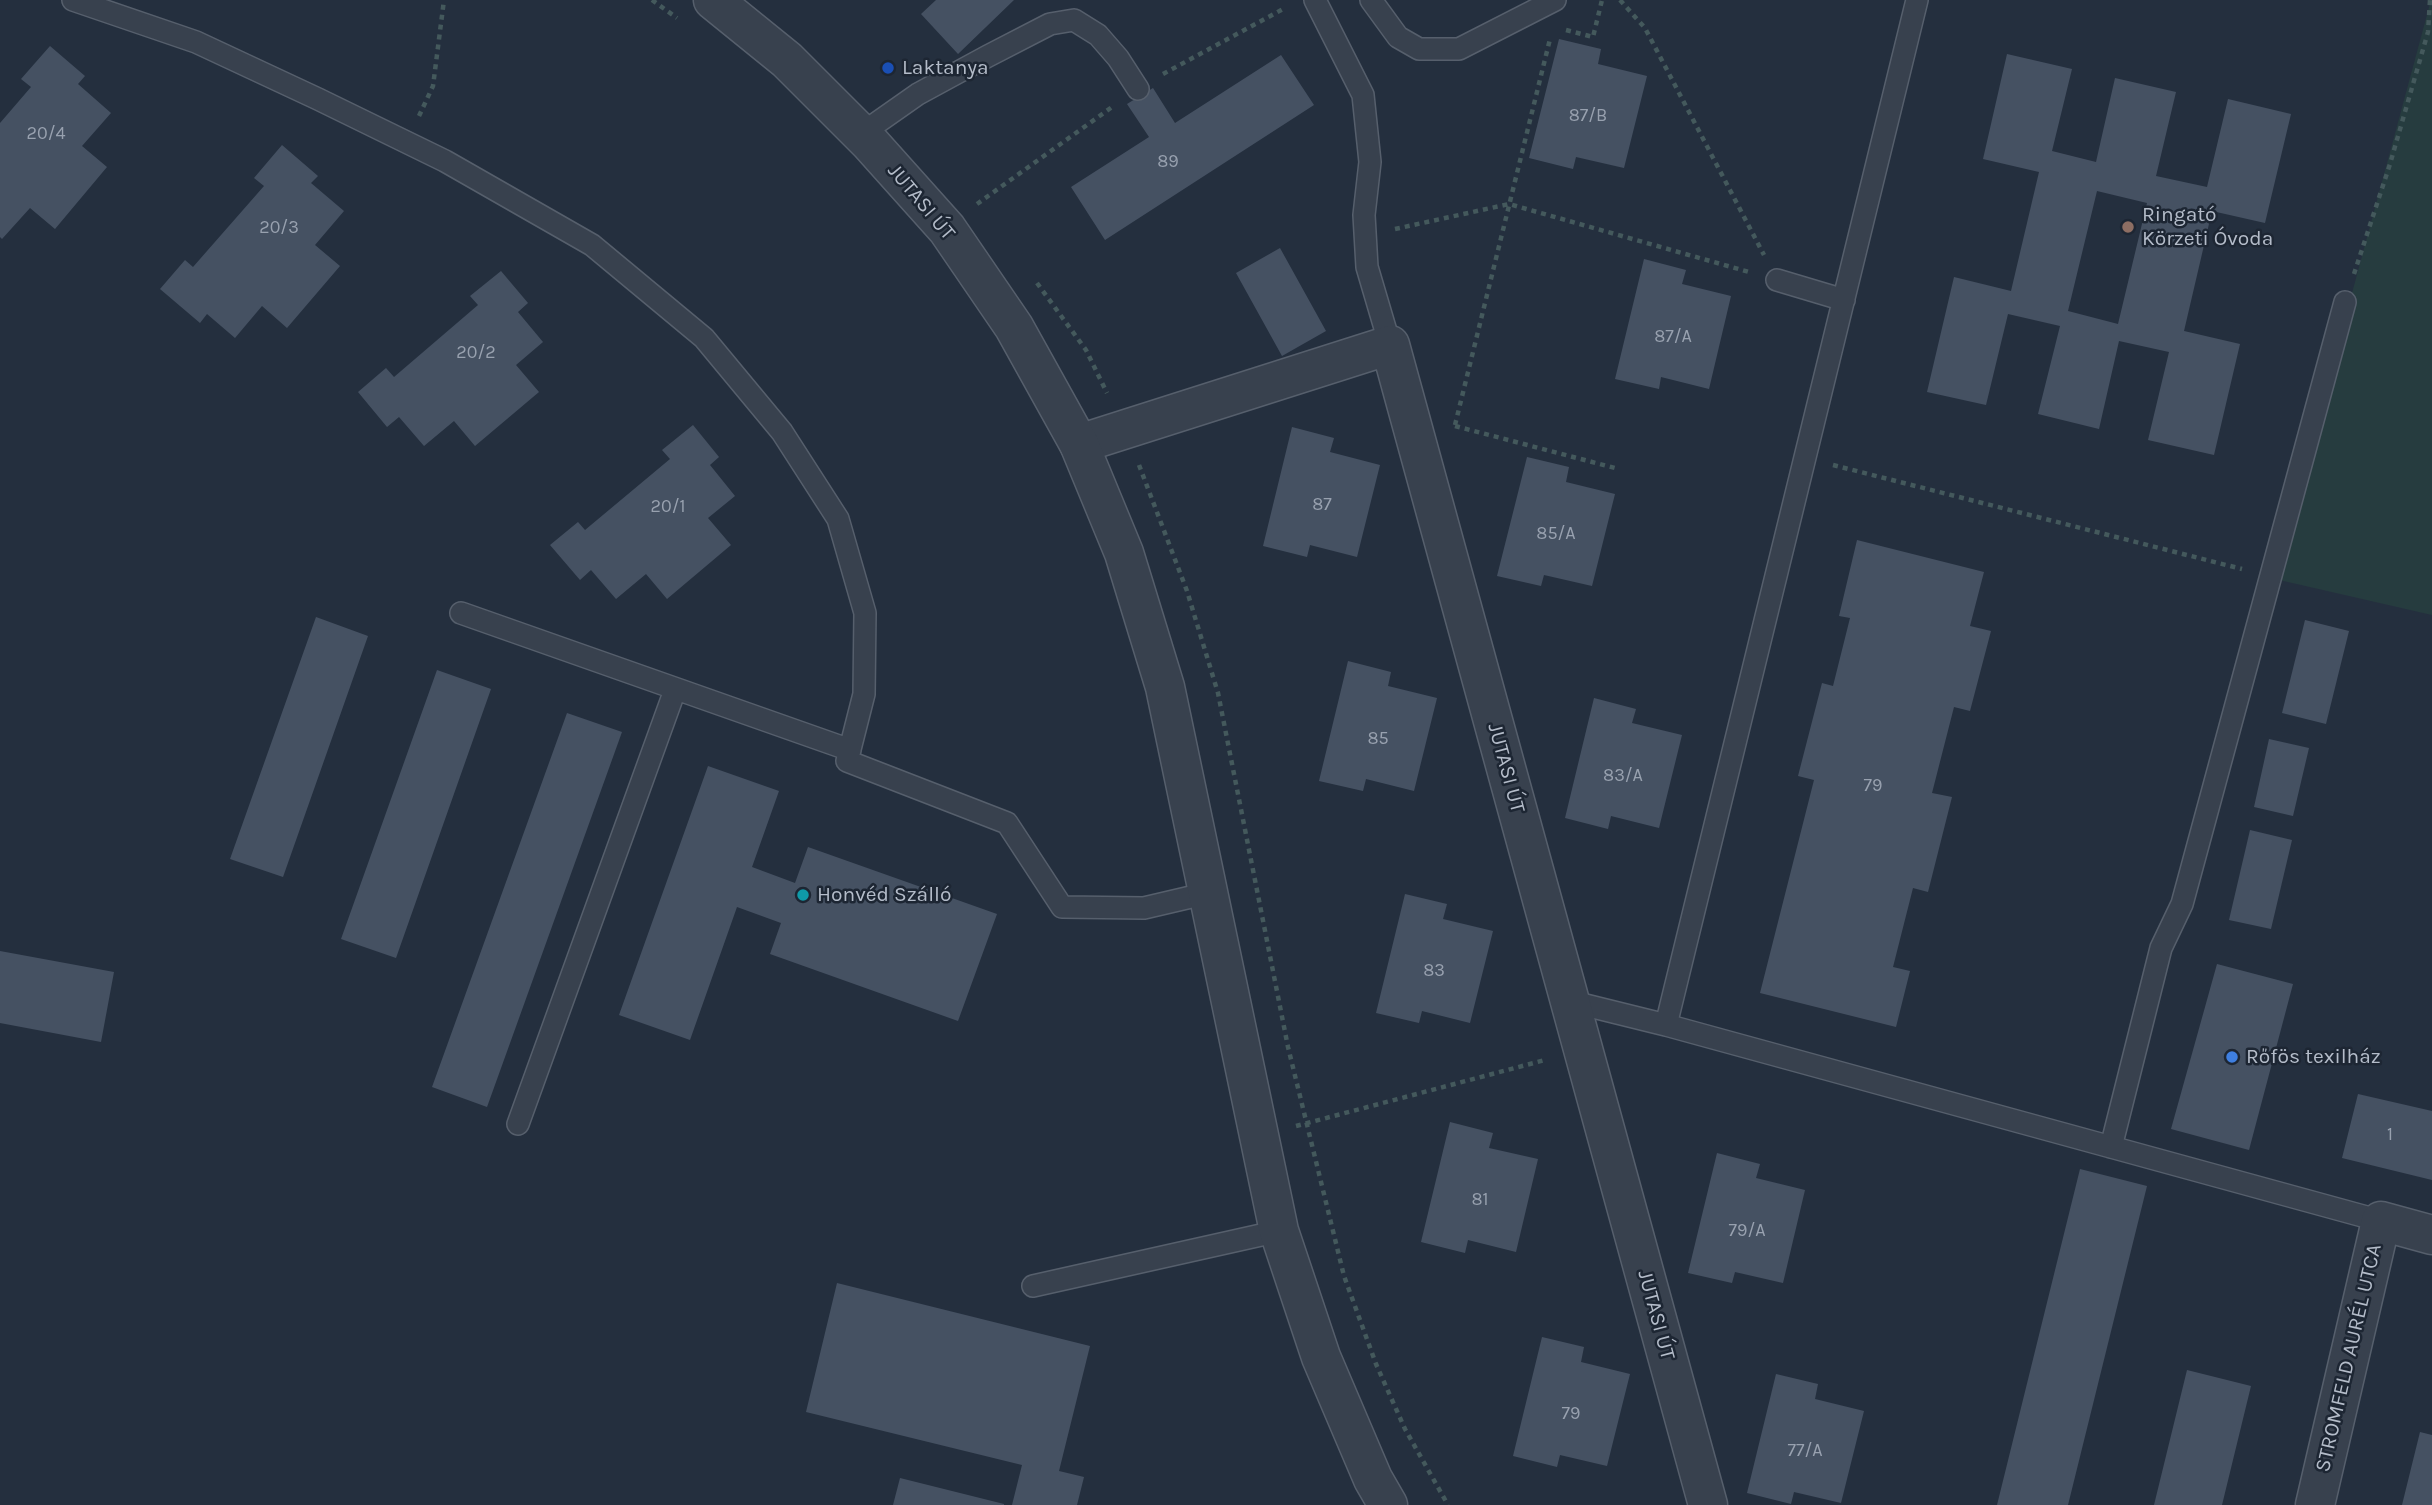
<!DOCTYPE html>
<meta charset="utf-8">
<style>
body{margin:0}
canvas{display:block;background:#242f3e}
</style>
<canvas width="2432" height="1505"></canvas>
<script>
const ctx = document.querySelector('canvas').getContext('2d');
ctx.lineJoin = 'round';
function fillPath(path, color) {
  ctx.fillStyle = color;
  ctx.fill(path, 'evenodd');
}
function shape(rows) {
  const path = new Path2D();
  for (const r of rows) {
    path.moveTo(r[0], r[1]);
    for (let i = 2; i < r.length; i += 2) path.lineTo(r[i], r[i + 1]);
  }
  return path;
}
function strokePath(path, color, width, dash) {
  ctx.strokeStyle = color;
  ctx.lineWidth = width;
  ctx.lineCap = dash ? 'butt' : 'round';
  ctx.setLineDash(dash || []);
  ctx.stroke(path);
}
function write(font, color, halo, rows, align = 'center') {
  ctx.font = font + ' Karla,sans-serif';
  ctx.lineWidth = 5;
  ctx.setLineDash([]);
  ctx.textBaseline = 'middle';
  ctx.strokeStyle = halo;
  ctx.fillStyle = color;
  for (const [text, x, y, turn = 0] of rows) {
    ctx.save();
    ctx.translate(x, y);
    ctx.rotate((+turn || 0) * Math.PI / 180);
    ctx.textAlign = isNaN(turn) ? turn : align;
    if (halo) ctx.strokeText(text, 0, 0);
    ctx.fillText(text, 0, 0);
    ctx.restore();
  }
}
fillPath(shape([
 [2431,0,2432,0,2432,615,2275,579]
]), '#263c3f');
fillPath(shape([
 [936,0,1014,0,958,54,921,14],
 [1559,39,1601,49,1598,64,1647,76,1624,168,1576,157,1573,169,1529,158],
 [50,46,85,76,78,84,111,113,82,146,107,167,55,229,30,208,2,239,0,237,0,123,31,87,21,79],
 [2007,54,2072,69,2052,151,2096,162,2115,78,2176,92,2156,176,2207,187,2228,99,2291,114,2265,223,2212,211,2184,331,2240,344,2214,455,2148,440,2169,352,2119,341,2099,429,2038,414,2060,326,2008,314,1986,405,1927,392,1954,277,2011,291,2039,172,1983,159],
 [2097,191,2147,203,2118,324,2068,311],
 [1281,55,1314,105,1105,240,1071,187,1149,137,1127,104,1153,88,1175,123],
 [282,145,318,176,311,183,344,211,315,245,340,266,287,328,262,306,235,338,207,314,200,323,160,289,185,260,193,267,264,186,254,178],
 [1280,248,1326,331,1282,356,1236,273],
 [1644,259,1686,270,1682,284,1731,296,1709,389,1661,377,1659,389,1615,379],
 [501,271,528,303,518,312,543,342,516,365,539,392,475,446,454,421,424,446,399,417,387,427,358,392,386,368,394,377,478,305,470,296],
 [693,425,719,457,710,465,735,496,708,518,731,545,667,599,646,574,616,599,591,570,580,580,550,545,578,522,585,530,670,459,662,450],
 [1292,427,1334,438,1330,452,1380,465,1357,557,1310,545,1307,557,1263,546],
 [1527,457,1569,467,1566,482,1615,494,1592,586,1544,575,1541,586,1497,576],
 [1857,540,1984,572,1970,626,1991,631,1970,711,1954,707,1932,793,1952,797,1928,892,1913,888,1893,967,1910,971,1896,1027,1760,993,1814,780,1798,776,1822,683,1833,686,1850,618,1839,616],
 [316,617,368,636,283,877,230,859],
 [2305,620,2349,631,2326,724,2282,713],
 [1348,661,1391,672,1388,686,1437,698,1414,791,1366,779,1363,791,1319,781],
 [437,670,491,689,396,958,341,939],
 [1594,698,1636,709,1632,723,1682,735,1659,828,1611,816,1608,829,1565,818],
 [567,713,622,732,487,1107,432,1087],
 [2269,739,2309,748,2293,816,2254,807],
 [708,766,779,791,752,867,795,883,808,847,997,914,958,1021,770,954,781,923,737,907,690,1040,619,1015],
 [2250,830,2292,840,2271,929,2229,920],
 [1405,894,1447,904,1443,919,1493,931,1470,1023,1422,1011,1419,1023,1376,1013],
 [0,951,114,972,101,1042,0,1023],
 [2217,964,2293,984,2249,1150,2171,1129],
 [2358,1094,2432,1111,2432,1180,2342,1158],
 [1450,1122,1493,1133,1489,1148,1538,1159,1516,1252,1468,1240,1465,1253,1421,1242],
 [1717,1153,1760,1164,1756,1178,1805,1190,1783,1283,1735,1272,1732,1283,1688,1273],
 [2080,1169,2147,1186,2068,1505,1997,1505],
 [837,1283,1090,1346,1059,1471,1084,1477,1077,1505,1012,1505,1022,1465,806,1412],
 [1542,1337,1584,1347,1581,1362,1630,1374,1607,1466,1560,1455,1557,1467,1513,1456],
 [2187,1370,2251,1386,2222,1505,2154,1505],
 [1776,1374,1818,1384,1815,1399,1864,1411,1841,1503,1794,1492,1791,1504,1747,1493],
 [2420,1432,2432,1435,2432,1505,2402,1505],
 [900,1478,1004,1504,1004,1505,893,1505]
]), '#455162');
const service = shape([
 [73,0,196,42,318,99,445,161,592,245,704,338,782,432,838,519,865,613,864,694,847,761,1007,823,1062,907,1144,908,1208,893],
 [1315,0,1363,95,1370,162,1364,215,1367,267,1390,345],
 [1371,0,1398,37,1419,49,1459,49,1555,0],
 [861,134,918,94,988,56,1050,24,1074,20,1098,35,1118,58,1138,89],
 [1777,280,1844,300],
 [461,613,850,750],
 [1569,1001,1666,1025,2381,1221],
 [1666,1025,1917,0],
 [518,1124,675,690],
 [2111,1147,2161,948,2182,904,2345,302],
 [1033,1286,1279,1231]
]);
const minor = shape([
 [1079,444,1390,345,1708,1505],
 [2315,1505,2381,1221,2432,1235]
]);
const tertiary = shape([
 [713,0,787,60,870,143,947,229,1014,327,1079,444,1124,553,1165,687,1279,1231,1321,1357,1373,1479,1388,1505]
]);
strokePath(service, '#565f6c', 24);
strokePath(minor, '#565f6c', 41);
strokePath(tertiary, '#565f6c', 41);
strokePath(shape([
 [652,0,677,18],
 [1620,0,1645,28,1764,255],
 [1566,30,1593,37,1602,0],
 [1163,74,1285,8],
 [419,116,433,86,444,0],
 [977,204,1112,107],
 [1395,229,1509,204,1749,272],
 [2354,274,2390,164,2428,32,2430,0],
 [1037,283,1086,350,1107,393],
 [1455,425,1550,39],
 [1455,426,1615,468],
 [1139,465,1187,591,1218,693,1288,1047,1344,1276,1376,1364,1405,1429,1448,1505],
 [1833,465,2242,569],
 [1296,1126,1545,1060]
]), '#44595c', 4.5, [5, 5]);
strokePath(service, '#38414e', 21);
strokePath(minor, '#38414e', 38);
strokePath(tertiary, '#38414e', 38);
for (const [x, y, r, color] of [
 [888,68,7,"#1a4fb4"],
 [2128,227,7,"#8d6e63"],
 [803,895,7,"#0f9aa8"],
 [2232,1057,7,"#3f7fe0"]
]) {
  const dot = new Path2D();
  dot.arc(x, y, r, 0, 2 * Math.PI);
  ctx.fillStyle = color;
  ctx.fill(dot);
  strokePath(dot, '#1d2633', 2.5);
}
write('18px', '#98a1af', null, [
 ["87/B",1588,116],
 ["20/4",46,134],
 ["89",1168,162],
 ["20/3",279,228],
 ["87/A",1673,337],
 ["20/2",476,353],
 ["87",1322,505],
 ["20/1",668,507],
 ["85/A",1556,534],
 ["85",1378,739],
 ["83/A",1623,776],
 ["79",1873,786],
 ["83",1434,971],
 ["1",2390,1135],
 ["81",1480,1200],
 ["79/A",1747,1231],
 ["79",1571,1414],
 ["77/A",1805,1451]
]);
write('21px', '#b4bcc9', '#1d2633', [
 ["Laktanya",902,68],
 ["Ringató",2142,215],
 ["Körzeti Óvoda",2142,239],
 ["Honvéd Szálló",817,895],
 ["Rőfös texilház",2246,1057]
], 'left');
write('21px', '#b4bcc9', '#1d2633', [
 ["JUTASI ÚT",921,202,50],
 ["JUTASI ÚT",1506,768,75],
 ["JUTASI ÚT",1656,1315,75],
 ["STROMFELD AURÉL UTCA",2349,1358,-77]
]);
</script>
